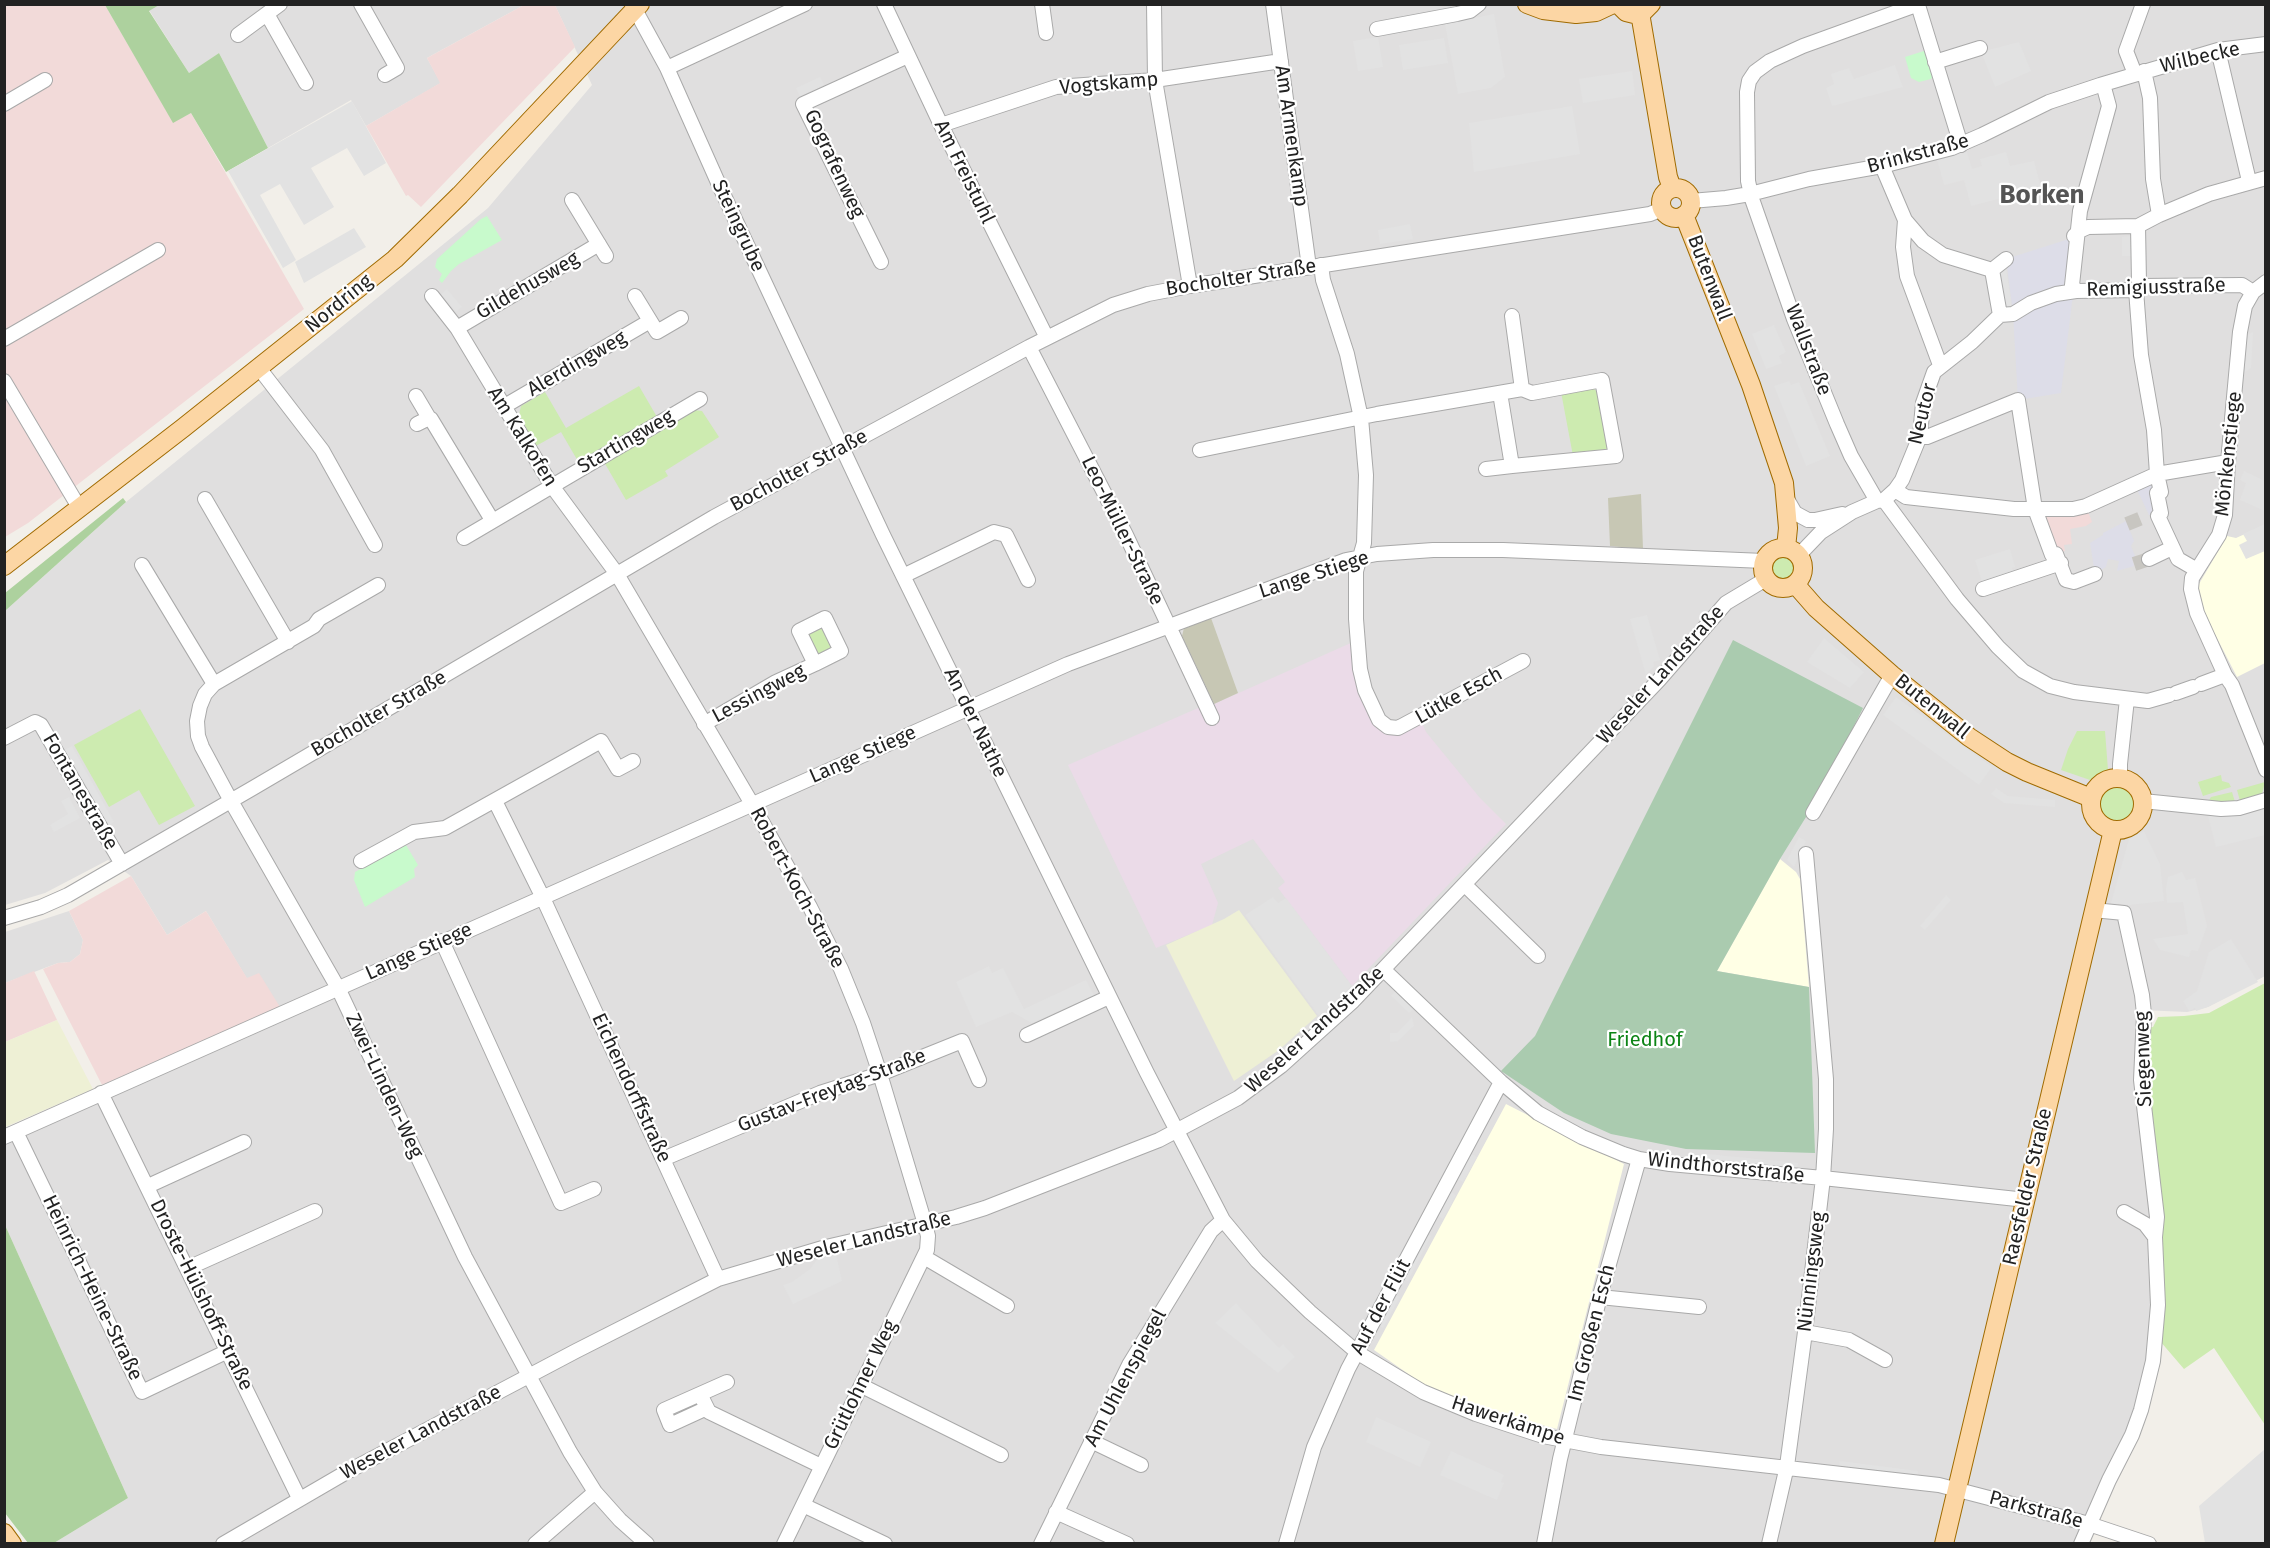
<!DOCTYPE html>
<meta charset="utf-8">
<style>
body{margin:0}
#map{position:relative;width:2270px;height:1548px;overflow:hidden;background:#f2efe9;font-family:"Fira Sans",sans-serif}
canvas{display:block}
.frame{position:absolute;inset:0;border:6px solid #222;pointer-events:none}
</style>
<div id="map">
<canvas width="2270" height="1548"></canvas>
<div class="frame"></div>
</div>
<script>
const ctx = document.querySelector('canvas').getContext('2d');
ctx.lineJoin = 'round';
function fillPath(path, color) {
  ctx.fillStyle = color;
  ctx.fill(path, 'evenodd');
}
function shape(rows) {
  const path = new Path2D();
  for (const r of rows) {
    if (r.length === 3) {
      path.moveTo(r[0] + r[2], r[1]);
      path.arc(r[0], r[1], r[2], 0, 2 * Math.PI);
      continue;
    }
    path.moveTo(r[0], r[1]);
    for (let i = 2; i < r.length; i += 2) path.lineTo(r[i], r[i + 1]);
  }
  return path;
}
function strokePath(path, color, width, dash) {
  ctx.strokeStyle = color;
  ctx.lineWidth = width;
  ctx.lineCap = dash ? 'butt' : 'round';
  ctx.setLineDash(dash || []);
  ctx.stroke(path);
}
function write(font, color, halo, rows, align = 'center') {
  ctx.font = font + ' "Fira Sans",sans-serif';
  ctx.lineWidth = 4.5;
  ctx.setLineDash([]);
  ctx.textBaseline = 'middle';
  ctx.strokeStyle = halo;
  ctx.fillStyle = color;
  for (const [text, x, y, turn = 0] of rows) {
    ctx.save();
    ctx.translate(x, y);
    ctx.rotate((+turn || 0) * Math.PI / 180);
    ctx.textAlign = isNaN(turn) ? turn : align;
    if (halo) ctx.strokeText(text, 0, 0);
    ctx.fillText(text, 0, 0);
    ctx.restore();
  }
}
fillPath(shape([
 [159,4,524,5,427,58,441,83,366,126,351,100,268,148,219,53,189,73,149,10],
 [555,5,2265,5,2265,976,2208,1007,2187,1012,2141,1010,2154,1295,2148,1365,2128,1428,2074,1543,54,1543,128,1498,5,1225,4,1143,286,1016,247,979,206,911,167,935,131,876,108,860,45,893,5,905,5,611,126,502,488,208,592,85],
 [69,911,83,940,80,954,70,962,58,963,5,983,5,932]
]), '#e0dfdf');
fillPath(shape([
 [5,5,105,5,173,122,191,113,304,309,28,523,5,537],
 [524,5,555,5,575,47,421,207,408,195,406,196,366,126,440,83,427,58],
 [2086,506,2092,522,2086,526,2070,529,2072,544,2064,545,2065,551,2052,555,2035,509],
 [131,876,167,935,206,911,247,978,259,973,280,1007,102,1085,43,969,58,963,70,962,80,954,83,940,69,911],
 [34,971,57,1020,5,1042,5,983]
]), '#f2dad9');
fillPath(shape([
 [1353,642,1364,699,1401,734,1426,721,1423,725,1426,732,1480,798,1506,824,1352,986,1278,888,1285,882,1253,839,1201,864,1218,903,1212,925,1156,948,1068,765,1198,708,1213,702,1214,704]
]), '#ebdbe8');
fillPath(shape([
 [2265,525,2265,663,2237,677,2203,611,2199,598,2199,584,2227,536,2236,538],
 [1780,859,1796,872,1800,879,1809,987,1717,971],
 [1506,1104,1624,1164,1557,1429,1485,1410,1427,1387,1374,1350]
]), '#ffffe5');
fillPath(shape([
 [1641,494,1643,549,1610,546,1608,498],
 [1211,618,1238,693,1214,704,1182,636,1184,628]
]), '#c7c7b4');
fillPath(shape([
 [1239,910,1317,1016,1279,1050,1234,1081,1166,945,1224,919],
 [57,1020,93,1089,5,1127,5,1042]
]), '#eef0d5');
fillPath(shape([
 [639,386,657,417,579,463,561,432,536,446,519,415,521,406,545,392,566,428],
 [1591,387,1602,395,1610,448,1607,451,1573,456,1561,392],
 [694,410,702,411,719,437,665,471,668,476,626,500,604,462],
 [1783,569,12],
 [822,624,834,648,816,657,804,632],
 [140,709,195,806,159,825,139,790,109,807,74,745],
 [2077,731,2105,731,2108,770,2090,780,2061,770,2068,749],
 [2221,775,2222,781,2229,783,2231,787,2203,796,2198,782],
 [2265,782,2262,794,2240,801,2237,790],
 [2116,804,19],
 [2232,792,2235,802,2208,802,2211,797],
 [2265,983,2265,1425,2214,1348,2184,1369,2160,1341,2148,1108,2146,1028,2153,1027,2158,1017,2184,1016,2209,1013]
]), '#cdebb0');
fillPath(shape([
 [105,5,159,5,149,11,189,73,219,53,268,148,226,172,191,113,173,123],
 [123,498,126,502,5,611,5,593],
 [5,1225,128,1498,54,1543,28,1543,5,1513]
]), '#add19e');
fillPath(shape([
 [1733,640,1863,708,1819,796,1780,859,1717,971,1809,987,1815,1153,1686,1149,1611,1134,1564,1113,1501,1071,1535,1036]
]), '#aacbaf');
fillPath(shape([
 [1927,50,1930,67,1932,69,1934,75,1931,79,1919,82,1911,78,1905,57],
 [487,216,502,240,459,264,451,271,442,283,439,280,442,274,435,267,437,259,481,219],
 [406,845,418,865,414,869,415,877,365,907,354,880,355,872]
]), '#c8facc');
fillPath(shape([
 [1494,14,1505,77,1491,88,1458,94,1445,24],
 [1378,37,1383,67,1358,71,1353,41],
 [1444,38,1448,63,1403,70,1399,45],
 [2019,42,2031,71,1995,87,1981,52],
 [1895,65,1903,87,1832,106,1826,88,1834,84,1831,74,1849,68,1854,79],
 [1632,71,1635,95,1583,103,1579,79],
 [820,77,824,85,800,96,796,88],
 [352,101,386,163,364,176,347,148,311,168,334,207,304,225,280,184,260,195,296,260,283,268,228,171],
 [1572,106,1580,154,1474,172,1469,123],
 [1967,152,1972,169,1982,166,1980,159,2006,152,2010,166,2034,161,2041,188,1971,206,1964,180,1944,185,1937,159],
 [1410,224,1413,239,1380,244,1378,230],
 [354,228,366,247,304,283,295,262],
 [2132,236,2133,256,2122,256,2122,237],
 [2006,267,2012,308,2002,309,1995,269],
 [447,289,462,307,456,312,441,294],
 [1774,325,1786,352,1779,356,1782,363,1766,369,1752,334],
 [2253,332,2251,368,2241,375,2243,337],
 [1789,381,1791,385,1799,382,1830,456,1806,466,1774,386],
 [2244,471,2265,481,2265,511,2240,500,2246,483,2240,480],
 [2265,524,2265,551,2246,559,2239,545,2247,541,2243,534],
 [2010,549,2015,567,2012,568,2014,575,1983,585,1975,560],
 [1647,615,1660,660,1653,662,1654,666,1646,675,1630,619],
 [1824,638,1864,672,1850,688,1807,662],
 [1896,697,1992,767,1979,785,1883,715],
 [72,746,114,822,107,826,64,750],
 [1996,788,2008,796,2055,800,2055,807,2004,803,1991,794],
 [69,797,80,818,54,832,50,825,68,814,61,801],
 [2265,808,2265,835,2216,847,2208,816,2239,815],
 [2144,831,2160,864,2164,901,2129,905,2111,903,2129,839],
 [1799,837,1806,841,1794,867,1787,860],
 [2182,872,2186,880,2195,878,2207,926,2198,951,2191,950,2189,957,2160,950,2153,939,2188,934,2183,902,2167,903,2166,889,2168,877],
 [1946,895,1951,900,1925,930,1920,926],
 [1273,897,1278,903,1286,898,1352,986,1319,1016,1245,915],
 [2231,939,2258,982,2208,1007,2196,1011,2195,1008,2189,1011,2183,1001,2197,991,2209,952],
 [989,966,992,973,1003,968,1024,1009,1086,980,1094,995,1032,1023,1012,1012,976,1027,956,982],
 [1396,990,1415,1008,1409,1013,1391,996],
 [1412,1017,1414,1026,1398,1041,1390,1042,1390,1033,1397,1033],
 [1470,1153,1477,1157,1463,1182,1456,1178],
 [1707,1154,1798,1163,1797,1170,1707,1163],
 [1449,1191,1456,1195,1443,1219,1436,1215],
 [1425,1233,1431,1236,1408,1281,1401,1278],
 [836,1254,842,1281,793,1304,783,1285,792,1282,810,1269,818,1258],
 [1393,1294,1400,1297,1383,1328,1376,1324],
 [1236,1303,1279,1348,1283,1344,1295,1357,1278,1373,1215,1323],
 [1376,1417,1431,1442,1420,1467,1366,1442],
 [2265,1449,2265,1543,2205,1543,2199,1506],
 [1451,1451,1504,1475,1501,1482,1504,1483,1497,1500,1440,1475],
 [1840,1461,1918,1471,1917,1479,1839,1469]
]), '#e2e2e2');
fillPath(shape([
 [2072,238,2076,291,2072,302,2061,393,2018,400,2013,314,2006,259],
 [2157,474,2158,516,2149,515,2134,483],
 [2126,521,2134,541,2131,546,2135,556,2132,558,2134,566,2117,571,2119,561,2108,559,2106,567,2095,574,2090,543,2103,535,2103,533]
]), '#dddde8');
strokePath(shape([
 [2127,524,2144,517],
 [2134,564,2149,559]
]), '#c8c6c1', 14, [14, 7]);
const minor = shape([
 [361,4,397,68,385,75],
 [632,4,667,68,720,187,883,535,1147,1073,1223,1220,1257,1261,1310,1312,1358,1353,1423,1392,1476,1414,1543,1436,1601,1447,1939,1485,2089,1524,2149,1544],
 [884,4,941,125,1047,338],
 [1042,4,1046,33],
 [1154,4,1155,80,1190,286],
 [1273,4,1309,267],
 [1918,5,1961,145],
 [267,14,306,83],
 [1377,29,1457,14,1470,11,1479,4],
 [238,35,280,4],
 [2218,50,2249,181],
 [1935,62,1980,48],
 [667,68,805,4],
 [2144,71,2150,98,2153,179,2159,215],
 [2135,74,2126,51,2143,4],
 [4,104,45,80],
 [941,125,1056,87,1155,80,1281,61],
 [1882,166,1905,220,1923,241,1943,255,1992,270],
 [572,200,606,256],
 [1691,201,1726,198,1750,194,1809,179,1882,166,1952,148,1982,135,2049,102,2100,85,2218,50,2266,44],
 [1905,220,1903,247,1907,276,1940,365],
 [2138,226,2139,282,2142,286],
 [2074,236,2079,231,2088,227,2138,226,2159,215,2209,194,2266,178],
 [881,262,803,104,908,56],
 [1321,265,1323,280,1347,354,1361,418,1366,475,1364,543,1356,571,1356,619,1360,669,1365,690,1379,720,1388,727,1398,728,1523,661],
 [1992,270,2000,315],
 [1992,270,2006,259],
 [2266,282,2253,292,2245,306,2240,332,2228,462,2225,515,2219,535,2192,578,2191,589,2197,613,2225,675,2232,685,2266,770],
 [2136,290,2141,355,2154,430,2157,474,2161,492,2157,493,2161,513,2158,516,2178,559,2197,570],
 [2076,291,2072,285,2080,211,2109,106,2103,84],
 [432,296,457,328,552,486,617,574,752,804,810,907,841,969,863,1023,880,1074,925,1224,928,1236,927,1250,784,1544],
 [635,296,657,332,681,318],
 [2000,315,2013,314,2031,303,2056,294,2076,291,2136,290,2142,286,2242,285,2253,292],
 [1512,316,1522,389],
 [457,328,599,244],
 [4,339,158,250],
 [1029,347,1126,535,1212,718],
 [259,368,322,450,375,545],
 [4,381,80,509],
 [416,396,429,418,417,424],
 [503,407,650,321],
 [429,418,431,419,492,520],
 [1920,436,1927,437,2018,400,2035,509,2052,555,2056,554,2066,580,2074,582,2095,574],
 [1200,450,1377,414,1522,389,1532,393,1602,380,1616,456,1512,466,1500,393],
 [1486,469,1512,466],
 [1895,490,1906,497,2014,509,2073,509,2086,506,2157,474,2228,462],
 [205,499,288,642],
 [1787,499,1795,513,1808,520,1815,520,1842,514],
 [1884,500,1957,599,1998,647,2023,671,2050,686,2074,692,2148,701,2169,695],
 [1877,501,1851,456,1837,424,1794,319,1752,199,1748,181,1747,92,1749,81,1755,72,1770,61,1803,46,1919,4],
 [464,538,700,399],
 [1799,555,1821,532,1852,512,1877,501,1884,500,1895,490,1902,480,1920,436,1923,403,1934,372,1972,342,2000,315],
 [2149,559,2172,548],
 [142,565,214,684],
 [903,576,994,532,1006,535,1028,580],
 [378,585,319,619,314,626,214,684,205,694,200,706,197,721,198,736,202,747,231,801,338,988,465,1257,570,1452,595,1492,620,1520,647,1544],
 [1983,589,2061,563],
 [2201,684,2225,675],
 [2176,693,2193,687],
 [704,724,776,682,815,664,841,651,825,618,799,631,815,664],
 [4,738,35,722,41,725,122,864],
 [2120,778,2120,764,2127,699],
 [495,801,543,898,718,1279],
 [2143,801,2221,809,2239,808,2266,800],
 [1813,813,1892,675],
 [361,861,414,832,445,828,601,741,618,769,633,761],
 [1465,885,1538,956],
 [4,918,41,907,68,895,253,788,714,517,1029,347,1113,305,1148,294,1190,286,1650,214,1662,209],
 [442,941,561,1203,594,1189],
 [1384,970,1501,1082,1538,1113,1582,1137,1623,1154,1639,1159,1670,1164,1823,1178,2026,1200],
 [1027,1035,1109,997],
 [101,1093,299,1498],
 [16,1132,142,1392,228,1351],
 [4,1137,1068,664,1346,560,1377,554,1433,550,1503,550,1764,561],
 [663,1159,820,1093,880,1074,962,1041,979,1080],
 [148,1186,244,1142],
 [2124,1212,2145,1224,2155,1237],
 [924,1257,1007,1306],
 [188,1268,315,1211],
 [1600,1297,1699,1307],
 [1805,1332,1849,1340,1885,1360],
 [727,1382,700,1394,709,1412,821,1466],
 [862,1386,1001,1455],
 [700,1394,664,1410,670,1425,707,1408],
 [1091,1441,1141,1465],
 [803,1505,885,1544],
 [1056,1512,1127,1544],
 [223,1544,345,1473,576,1351,718,1279,826,1247,956,1217,985,1208,1159,1140,1238,1098,1281,1066,1353,1001,1659,680,1726,603,1766,579],
 [535,1544,595,1492],
 [1041,1544,1129,1365,1211,1231,1223,1220],
 [1286,1544,1314,1447,1348,1369,1501,1082],
 [1544,1544,1560,1459,1601,1292,1639,1159],
 [1769,1544,1787,1466,1805,1332,1823,1178,1826,1129,1826,1079,1806,854],
 [2081,1544,2109,1480,2132,1435,2141,1410,2153,1361,2158,1305,2155,1237,2157,1217,2141,1080,2144,1014,2142,995,2124,913,2093,910]
]);
const major = shape([
 [1527,4,1543,10,1576,14,1596,12,1613,4],
 [1618,4,1626,12,1634,14,1643,12,1651,4],
 [1640,13,1668,177,1672,188],
 [1676,203,15],
 [1684,215,1751,385,1784,483,1788,528,1786,548],
 [1783,568,20],
 [4,566,183,428,395,259,460,195,640,4],
 [1795,584,1816,608,1892,675,1969,737,2007,762,2027,772,2091,798],
 [2117,804,26],
 [4,1533,12,1544],
 [1944,1544,2113,830]
]);
strokePath(minor, '#a9a9a9', 16);
strokePath(major, '#a06b00', 20);
strokePath(minor, '#fff', 14);
strokePath(major, '#fcd6a4', 18);
write('20px', '#222', '#fff', [
 ["Wilbecke",2200,58,-13],
 ["Vogtskamp",1109,84,-5],
 ["Am Armenkamp",1291,136,82],
 ["Brinkstraße",1918,154,-15],
 ["Gografenweg",834,164,65],
 ["Am Freistuhl",964,172,64],
 ["Steingrube",738,226,65],
 ["Bocholter Straße",1241,278,-9],
 ["Butenwall",1709,278,69],
 ["Gildehusweg",528,286,-30],
 ["Remigiusstraße",2156,288,-2],
 ["Nordring",339,304,-39],
 ["Wallstraße",1808,350,69],
 ["Alerdingweg",577,364,-30],
 ["Neutor",1923,414,-76],
 ["Am Kalkofen",522,437,58],
 ["Startingweg",626,442,-30],
 ["Mönkenstiege",2229,454,-84],
 ["Bocholter Straße",799,471,-28],
 ["Leo-Müller-Straße",1122,531,64],
 ["Lange Stiege",1314,575,-18],
 ["Weseler Landstraße",1661,675,-48],
 ["Lessingweg",759,694,-28],
 ["Lütke Esch",1459,696,-29],
 ["Butenwall",1932,707,39],
 ["Bocholter Straße",379,714,-30],
 ["An der Nathe",975,723,64],
 ["Lange Stiege",863,755,-24],
 ["Fontanestraße",80,792,60],
 ["Robert-Koch-Straße",797,888,62],
 ["Lange Stiege",419,952,-24],
 ["Weseler Landstraße",1315,1030,-42],
 ["Siegenweg",2144,1059,-92],
 ["Zwei-Linden-Weg",384,1086,65],
 ["Eichendorffstraße",631,1088,65],
 ["Gustav-Freytag-Straße",832,1091,-21],
 ["Windthorststraße",1726,1168,6],
 ["Raesfelder Straße",2028,1187,-77],
 ["Weseler Landstraße",864,1240,-14],
 ["Nünningsweg",1812,1272,-83],
 ["Heinrich-Heine-Straße",92,1288,64],
 ["Droste-Hülshoff-Straße",201,1295,64],
 ["Auf der Flüt",1381,1307,-62],
 ["Im Großen Esch",1592,1333,-76],
 ["Am Uhlenspiegel",1126,1378,-62],
 ["Grütlohner Weg",861,1385,-64],
 ["Hawerkämpe",1508,1421,18],
 ["Weseler Landstraße",421,1433,-28],
 ["Parkstraße",2036,1510,15]
]);
write('20px', '#0c8416', '#fff', [
 ["Friedhof",1645,1040]
]);
write('bold 26px', '#555', '#fff', [
 ["Borken",2042,196]
]);
</script>
